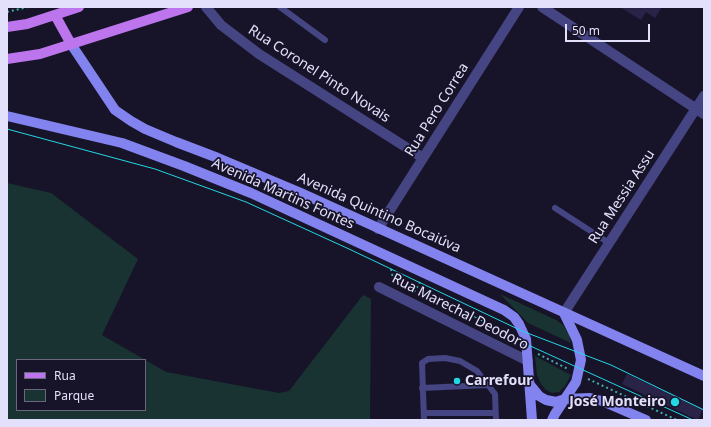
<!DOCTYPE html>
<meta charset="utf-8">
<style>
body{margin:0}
#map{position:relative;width:711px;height:427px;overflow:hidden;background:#171429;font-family:"Noto Sans",sans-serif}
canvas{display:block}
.frame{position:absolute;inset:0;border:8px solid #e3e0fb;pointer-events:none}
.legend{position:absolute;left:16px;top:359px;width:130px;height:52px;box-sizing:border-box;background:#171429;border:1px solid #69667d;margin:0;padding:5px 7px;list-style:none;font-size:12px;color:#e3e0fb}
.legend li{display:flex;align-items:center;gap:8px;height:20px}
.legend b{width:20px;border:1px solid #69667d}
.scale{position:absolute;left:565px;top:24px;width:85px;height:18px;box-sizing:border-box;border:2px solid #e3e0fb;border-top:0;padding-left:5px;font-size:12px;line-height:14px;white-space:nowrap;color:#e3e0fb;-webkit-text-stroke:3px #171429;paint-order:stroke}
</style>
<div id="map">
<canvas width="711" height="427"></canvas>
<div class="frame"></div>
<ul class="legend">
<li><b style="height:5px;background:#bd75ee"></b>Rua</li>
<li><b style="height:11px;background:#183331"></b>Parque</li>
</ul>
<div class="scale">50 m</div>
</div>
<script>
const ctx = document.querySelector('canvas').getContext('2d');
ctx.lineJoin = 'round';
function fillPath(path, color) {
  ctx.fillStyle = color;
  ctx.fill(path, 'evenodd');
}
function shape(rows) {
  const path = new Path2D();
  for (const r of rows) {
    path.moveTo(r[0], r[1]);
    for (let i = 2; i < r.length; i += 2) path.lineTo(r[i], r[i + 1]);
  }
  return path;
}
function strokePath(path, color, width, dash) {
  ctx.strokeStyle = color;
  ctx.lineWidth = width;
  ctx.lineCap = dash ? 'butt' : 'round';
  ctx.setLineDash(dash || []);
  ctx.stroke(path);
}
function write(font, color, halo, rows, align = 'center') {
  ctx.font = font + ' "Noto Sans",sans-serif';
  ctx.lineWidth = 3.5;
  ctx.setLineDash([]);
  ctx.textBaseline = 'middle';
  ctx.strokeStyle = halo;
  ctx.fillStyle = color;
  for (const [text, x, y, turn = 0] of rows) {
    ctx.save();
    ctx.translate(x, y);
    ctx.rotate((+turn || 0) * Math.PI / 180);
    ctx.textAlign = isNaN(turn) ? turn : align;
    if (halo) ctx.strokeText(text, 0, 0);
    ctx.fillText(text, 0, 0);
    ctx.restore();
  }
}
fillPath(shape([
 [7,183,51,193,138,259,102,335,166,372,279,393,289,391,363,295,371,299,370,420,7,420],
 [17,360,145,360,145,410,17,410],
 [500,294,556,320,563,325,569,335,571,343,528,323],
 [535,356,571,375,565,386,559,392,552,393,546,390,541,384,537,375]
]), '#183331');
fillPath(shape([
 [620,7,662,7,655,18,646,12,641,20],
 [627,374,703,409,698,420,622,384]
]), '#292348');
strokePath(shape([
 [7,12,28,7],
 [391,269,394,283],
 [414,292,420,282],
 [538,354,568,369],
 [588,379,677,420]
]), '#40b0a6', 2, [2, 3]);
strokePath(shape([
 [280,7,325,40],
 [555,208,609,243],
 [422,388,488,385],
 [424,413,495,413],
 [424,420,422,363,428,359,445,358,460,361,477,371,495,394,496,420]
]), '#464583', 6);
strokePath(shape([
 [206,7,221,25,259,54,423,158],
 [542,7,704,114],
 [378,229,519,7],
 [379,287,528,361],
 [564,313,704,96]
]), '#464583', 10);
strokePath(shape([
 [71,44,115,110,131,121,145,129,176,142,218,158,301,193,704,376],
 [7,116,122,143,184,166,251,193,504,310,514,317,519,324,526,339,532,420],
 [530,385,539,396,546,400,556,402,565,399,590,398,602,401,646,420],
 [552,420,555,414,576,382,581,360,577,340,564,313]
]), '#8383f0', 10);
strokePath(shape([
 [55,15,71,44],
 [7,27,27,24,79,7],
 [7,59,40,54,188,7]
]), '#bd75ee', 10);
strokePath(shape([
 [7,129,155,169,246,202,349,249,522,331,611,365,704,410],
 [437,297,526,344,693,420]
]), '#23d7e4', 1);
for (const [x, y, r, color] of [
 [457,381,4,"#23d7e4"],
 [675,402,5,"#23d7e4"]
]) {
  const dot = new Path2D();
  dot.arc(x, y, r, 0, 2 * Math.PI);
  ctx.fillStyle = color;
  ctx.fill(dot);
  strokePath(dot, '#171429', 1.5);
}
write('14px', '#e3e0fb', '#171429', [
 ["Rua Coronel Pinto Novais",319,74,33],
 ["Rua Pero Correa",437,110,-58],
 ["Avenida Martins Fontes",283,194,24],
 ["Rua Messia Assu",622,197,-57],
 ["Avenida Quintino Bocaiúva",379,213,24],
 ["Rua Marechal Deodoro",460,312,27]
]);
write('bold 14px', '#e3e0fb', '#171429', [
 ["Carrefour",465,381],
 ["José Monteiro",666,402,"right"]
], 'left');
</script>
